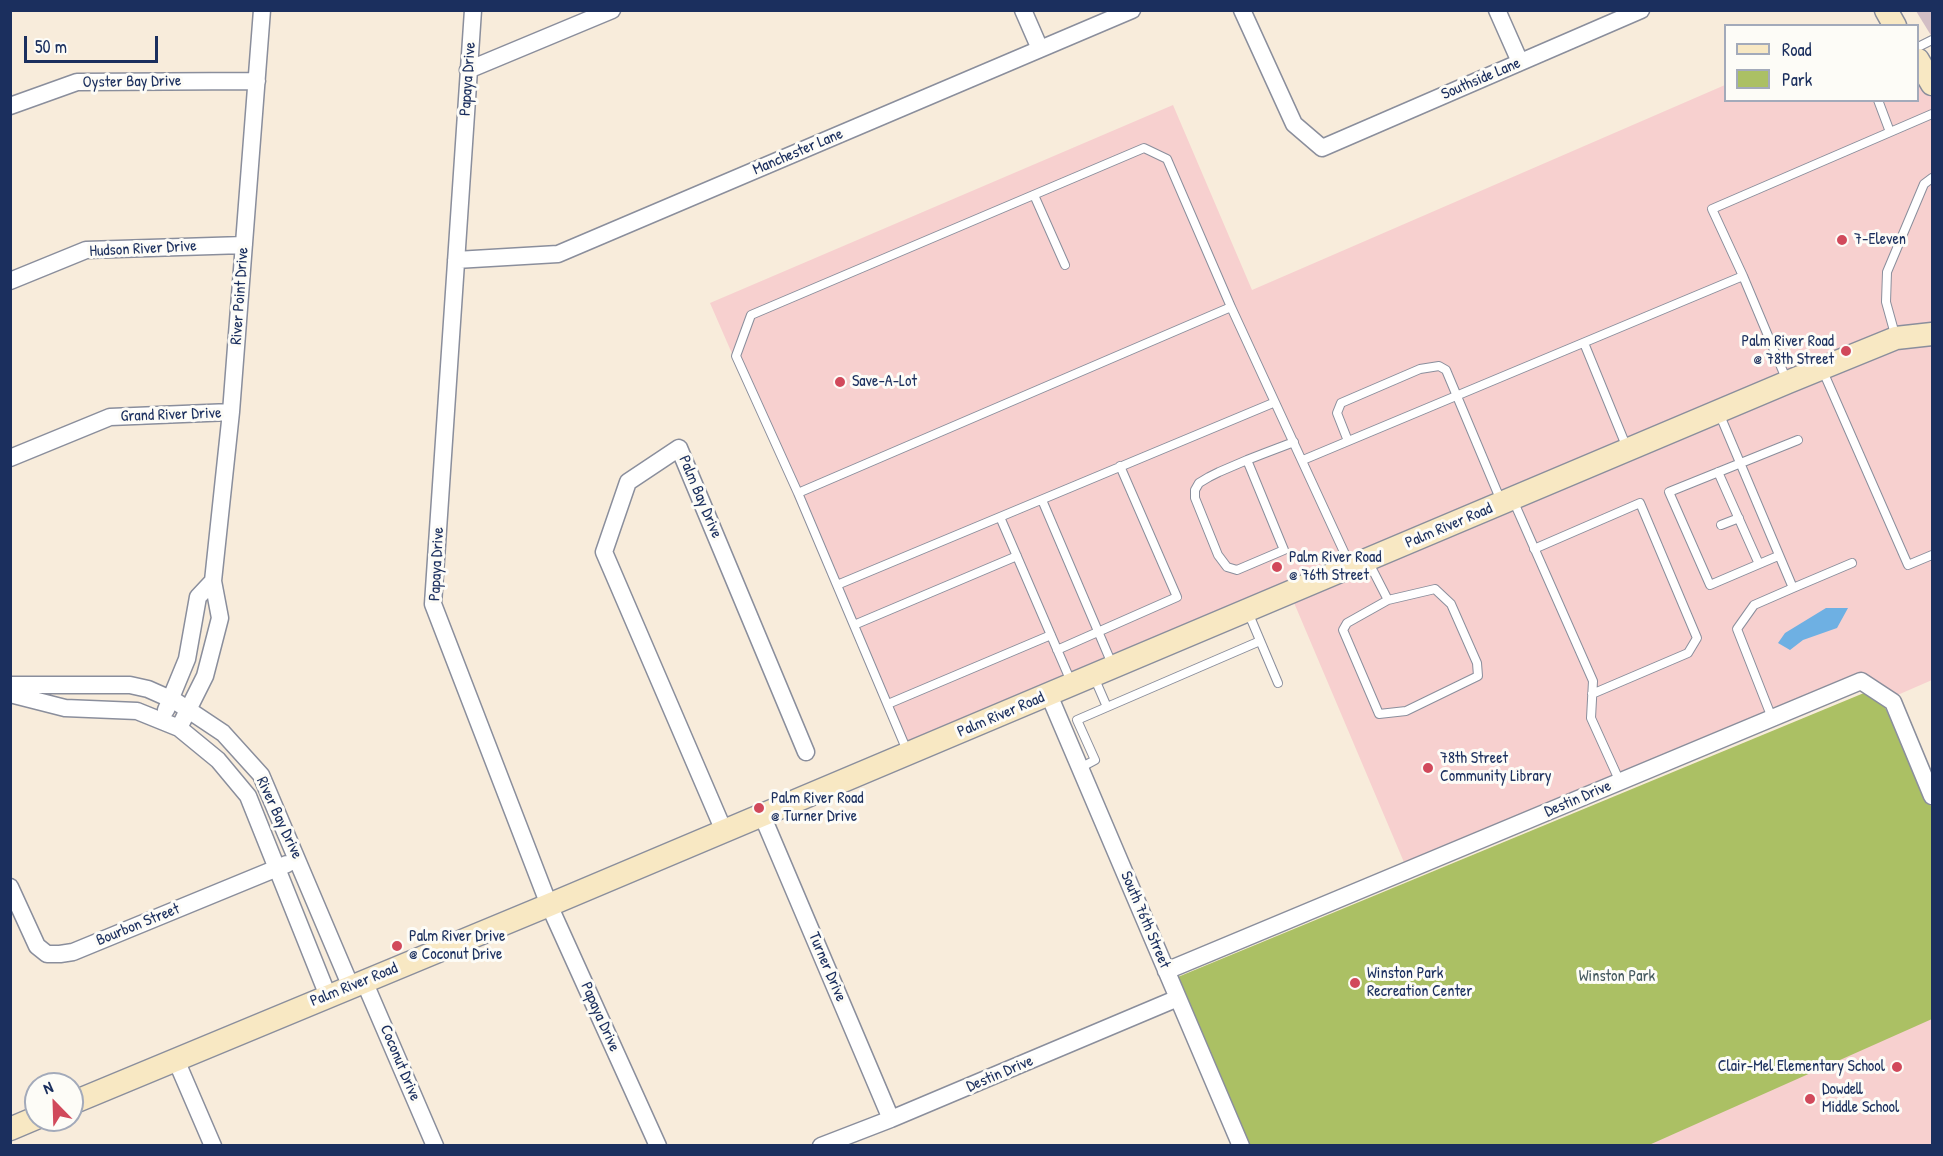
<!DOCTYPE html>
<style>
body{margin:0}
#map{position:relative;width:1943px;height:1156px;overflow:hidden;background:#f8ecdb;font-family:"Patrick Hand",sans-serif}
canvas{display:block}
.frame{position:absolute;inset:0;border:12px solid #1b2f5e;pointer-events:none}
.legend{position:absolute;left:1724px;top:24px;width:195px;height:78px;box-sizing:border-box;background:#fdfcf7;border:2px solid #a3aaba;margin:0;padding:8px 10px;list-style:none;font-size:18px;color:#1b2f5e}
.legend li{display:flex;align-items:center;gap:12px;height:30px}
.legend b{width:30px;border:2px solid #a3aaba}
.north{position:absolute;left:24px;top:1072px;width:60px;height:60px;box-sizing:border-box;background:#fdfcf7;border:2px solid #a3aaba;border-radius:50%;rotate:337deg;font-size:16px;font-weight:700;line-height:24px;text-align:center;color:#1b2f5e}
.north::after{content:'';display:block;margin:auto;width:21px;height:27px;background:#d1495b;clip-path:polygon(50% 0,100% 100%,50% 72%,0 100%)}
.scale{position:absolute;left:24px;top:36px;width:134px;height:27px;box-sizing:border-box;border:3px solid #1b2f5e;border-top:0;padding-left:8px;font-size:18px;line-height:21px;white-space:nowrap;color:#1b2f5e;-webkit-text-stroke:4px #fdfcf7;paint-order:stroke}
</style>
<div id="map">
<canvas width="1943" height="1156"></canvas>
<div class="frame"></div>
<ul class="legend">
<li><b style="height:8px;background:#f8e8c3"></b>Road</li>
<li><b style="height:16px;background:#abc064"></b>Park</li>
</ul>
<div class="north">N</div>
<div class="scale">50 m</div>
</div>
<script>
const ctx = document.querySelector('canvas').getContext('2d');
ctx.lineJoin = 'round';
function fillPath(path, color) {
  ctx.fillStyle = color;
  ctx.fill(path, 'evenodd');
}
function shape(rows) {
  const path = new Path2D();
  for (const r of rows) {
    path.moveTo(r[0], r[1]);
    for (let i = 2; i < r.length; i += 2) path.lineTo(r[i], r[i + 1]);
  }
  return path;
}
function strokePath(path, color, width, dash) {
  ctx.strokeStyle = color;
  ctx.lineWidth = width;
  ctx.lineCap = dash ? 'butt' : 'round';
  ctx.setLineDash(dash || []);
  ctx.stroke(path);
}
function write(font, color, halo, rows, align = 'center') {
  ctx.font = font + ' "Patrick Hand",sans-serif';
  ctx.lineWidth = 6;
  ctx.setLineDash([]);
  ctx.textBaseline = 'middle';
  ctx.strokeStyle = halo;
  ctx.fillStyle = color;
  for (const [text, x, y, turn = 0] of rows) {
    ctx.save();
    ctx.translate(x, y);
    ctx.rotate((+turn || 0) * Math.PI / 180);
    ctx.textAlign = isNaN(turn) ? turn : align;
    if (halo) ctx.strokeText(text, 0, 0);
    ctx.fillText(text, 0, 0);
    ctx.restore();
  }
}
fillPath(shape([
 [1918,55,1932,81,1932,327,905,751,710,303,1173,105,1252,290,1725,85,1726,100,1918,100],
 [1932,337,1932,680,1893,697,1860,677,1406,867,1292,598,1897,341],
 [1932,1013,1932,1145,1633,1146]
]), '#f7d0cf');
fillPath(shape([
 [1916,11,1932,11,1932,37]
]), '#d2bec5');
fillPath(shape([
 [1876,688,1932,808,1932,1019,1649,1145,1240,1145,1173,979]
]), '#abc064');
fillPath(shape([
 [1826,608,1848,608,1837,628,1803,640,1790,650,1778,643,1785,633]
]), '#6eb0e3');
const lane = shape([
 [1918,47,1932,40],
 [1878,100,1890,132],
 [1034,195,1065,265],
 [1743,276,1712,209,1932,114],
 [1896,338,1886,302,1887,272,1924,184,1932,178],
 [1584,343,1627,448],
 [1822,369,1908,565,1932,555],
 [1719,413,1793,588,1754,605,1737,629,1772,718],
 [1348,441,1337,413,1341,403,1420,369,1439,366,1446,370,1501,501],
 [1247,460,1284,550,1237,570,1227,567,1218,555,1195,498,1195,490,1199,483,1209,477,1219,472,1247,460,1265,453,1294,442],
 [1303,460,1743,276,1787,381],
 [1718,472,1759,564],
 [798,493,736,356,751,315,1144,148,1167,159,1231,307],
 [1042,500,1112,664],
 [1513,500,1593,681,1591,718,1620,782],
 [1000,517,1072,684],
 [1721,525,1739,518],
 [1534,549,1640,503,1697,638,1688,653,1592,694],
 [1778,556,1710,585,1669,492,1798,440],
 [1368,561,1388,600,1347,623,1343,630,1379,714,1406,711,1478,676,1477,663,1451,604,1435,589,1388,600],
 [837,585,1273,403],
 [1793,588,1852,563],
 [1248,612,1278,683],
 [854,625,1017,556],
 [1057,650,1177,597,1120,466],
 [1094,677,1107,707],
 [888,704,1051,635],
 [908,753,798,493,1231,307,1350,565],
 [1080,768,1095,760,1077,720,1260,641]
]);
const street = shape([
 [473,10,433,604,549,905,658,1146],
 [1023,10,1040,49],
 [1242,10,1294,124,1322,148,1641,10],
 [1497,10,1520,62],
 [468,70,612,10],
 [10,106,77,82,257,81],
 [456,260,558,254,1132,10],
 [10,281,86,250,244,245],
 [10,458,110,417,231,412],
 [10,685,130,685,148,689,175,701,223,733,261,775,351,987],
 [10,694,65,708,137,711,179,728,218,760,248,796,328,996],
 [1049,695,1241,1146],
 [166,710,187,659,198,597,213,581],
 [179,728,205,676,220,618,213,581,231,412,262,10],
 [762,815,891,1119],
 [724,831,604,552,628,482,679,448,806,752],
 [10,887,37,946,47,954,60,954,73,952,287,864],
 [1166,971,1861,681,1893,702,1932,796],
 [364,981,435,1146],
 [176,1060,213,1146],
 [821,1146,891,1119,1178,998]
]);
const secondary = shape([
 [1886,10,1895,26],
 [1918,60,1932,84],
 [72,1103,549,905,1788,382,1896,338,1932,334],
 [10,1129,36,1118]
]);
strokePath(lane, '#8a8e9c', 10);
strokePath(street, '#8a8e9c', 19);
strokePath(secondary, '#8a8e9c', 25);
strokePath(lane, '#fff', 8);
strokePath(street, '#fff', 16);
strokePath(secondary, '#f8e8c3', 22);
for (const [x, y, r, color] of [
 [1842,240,6,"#d1495b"],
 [1846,351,6,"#d1495b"],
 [840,382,6,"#d1495b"],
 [1277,567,6,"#d1495b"],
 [1428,768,6,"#d1495b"],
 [759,808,6,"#d1495b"],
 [397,946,6,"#d1495b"],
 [1355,983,6,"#d1495b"],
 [1897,1067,6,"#d1495b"],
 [1810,1099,6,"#d1495b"]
]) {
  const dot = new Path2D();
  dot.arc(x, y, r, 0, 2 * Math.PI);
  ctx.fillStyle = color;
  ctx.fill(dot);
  strokePath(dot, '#fdfcf7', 2);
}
write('16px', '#1b2f5e', '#fdfcf7', [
 ["Papaya Drive",468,79,-86],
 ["Southside Lane",1481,79,-23],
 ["Oyster Bay Drive",132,82,-1],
 ["Manchester Lane",798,152,-23],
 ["Hudson River Drive",143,249,-3],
 ["River Point Drive",240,296,-86],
 ["Grand River Drive",171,415,-2],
 ["Palm Bay Drive",700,497,67],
 ["Palm River Road",1449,526,-23],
 ["Papaya Drive",437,564,-87],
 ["Palm River Road",1001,715,-23],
 ["Destin Drive",1578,799,-23],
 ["River Bay Drive",279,818,65],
 ["South 76th Street",1145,920,67],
 ["Bourbon Street",138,925,-22],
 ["Turner Drive",827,967,67],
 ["Palm River Road",354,985,-22],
 ["Papaya Drive",600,1017,66],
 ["Coconut Drive",400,1063,67],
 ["Destin Drive",1000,1074,-23]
]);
write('16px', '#1b2f5e', '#fdfcf7', [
 ["7-Eleven",1854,240],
 ["Palm River Road",1834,342,"right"],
 ["@ 78th Street",1834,360,"right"],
 ["Save-A-Lot",852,382],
 ["Palm River Road",1289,558],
 ["@ 76th Street",1289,576],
 ["78th Street",1440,759],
 ["Community Library",1440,777],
 ["Palm River Road",771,799],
 ["@ Turner Drive",771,817],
 ["Palm River Drive",409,937],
 ["@ Coconut Drive",409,955],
 ["Winston Park",1367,974],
 ["Recreation Center",1367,992],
 ["Clair-Mel Elementary School",1885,1067,"right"],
 ["Dowdell",1822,1090],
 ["Middle School",1822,1108]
], 'left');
write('16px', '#465a60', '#fdfcf7', [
 ["Winston Park",1617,977]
]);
</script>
